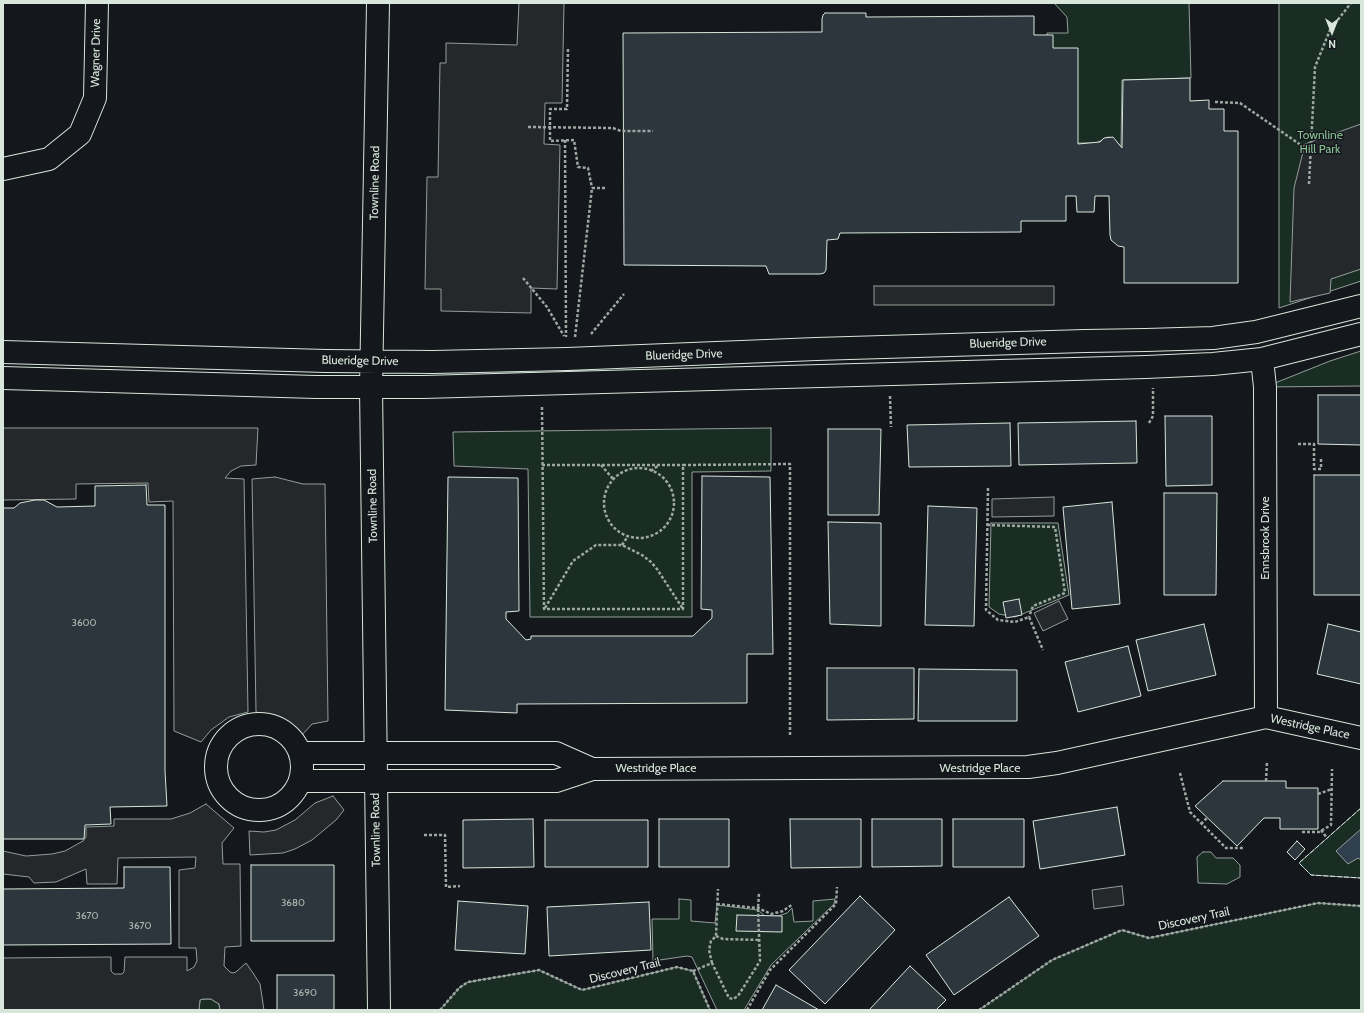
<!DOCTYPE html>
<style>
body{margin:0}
#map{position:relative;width:1364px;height:1013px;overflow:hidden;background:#14181c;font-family:Cabin,sans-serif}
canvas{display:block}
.frame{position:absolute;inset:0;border:4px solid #d8e6dc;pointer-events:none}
.north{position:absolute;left:1312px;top:12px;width:40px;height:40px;-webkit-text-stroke:3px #14181c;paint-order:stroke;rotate:180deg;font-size:11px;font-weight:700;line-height:16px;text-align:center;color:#d8e6dc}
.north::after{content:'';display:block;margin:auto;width:14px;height:18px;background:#d8e6dc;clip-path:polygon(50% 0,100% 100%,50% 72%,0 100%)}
</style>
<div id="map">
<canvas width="1364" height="1013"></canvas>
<div class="frame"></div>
<div class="north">N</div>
</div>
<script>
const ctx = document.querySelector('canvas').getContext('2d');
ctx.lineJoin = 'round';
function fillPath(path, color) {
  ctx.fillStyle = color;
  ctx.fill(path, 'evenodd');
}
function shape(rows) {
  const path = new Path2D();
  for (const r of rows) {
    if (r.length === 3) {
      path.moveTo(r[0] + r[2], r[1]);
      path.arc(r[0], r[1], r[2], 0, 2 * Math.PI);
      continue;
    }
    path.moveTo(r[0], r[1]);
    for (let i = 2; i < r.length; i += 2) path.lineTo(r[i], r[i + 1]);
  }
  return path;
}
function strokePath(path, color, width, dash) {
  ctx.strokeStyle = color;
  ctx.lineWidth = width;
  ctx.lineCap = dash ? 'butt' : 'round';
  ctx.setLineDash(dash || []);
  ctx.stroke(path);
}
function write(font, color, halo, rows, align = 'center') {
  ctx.font = font + ' Cabin,sans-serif';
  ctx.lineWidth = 3;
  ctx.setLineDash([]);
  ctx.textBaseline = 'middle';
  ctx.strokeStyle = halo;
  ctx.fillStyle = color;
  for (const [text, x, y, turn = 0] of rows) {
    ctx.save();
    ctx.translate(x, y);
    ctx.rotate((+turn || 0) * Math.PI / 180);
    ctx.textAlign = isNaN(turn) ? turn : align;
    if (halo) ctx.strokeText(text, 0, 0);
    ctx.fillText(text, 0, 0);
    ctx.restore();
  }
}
const green = shape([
 [1054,3,1189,3,1191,78,1122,80,1121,146,1112,138,1108,137,1096,143,1076,143,1047,52,1047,33,1068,33,1067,17,1054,3],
 [1279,3,1361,3,1361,281,1279,308,1279,3],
 [1361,351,1361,386,1265,387,1330,361,1361,351],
 [771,428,771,471,692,472,692,617,530,617,528,469,454,466,453,432,771,428],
 [991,523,1058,523,1069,595,1015,617,999,614,989,607,991,523],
 [1361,808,1361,878,1311,875,1299,863,1361,808],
 [1203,852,1211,852,1216,858,1233,858,1240,865,1240,877,1227,884,1198,883,1197,857,1203,852],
 [679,899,691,900,691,921,715,923,717,905,758,910,765,916,778,916,787,913,792,908,794,922,813,921,813,901,835,899,834,904,771,965,744,1010,717,1010,692,957,687,956,653,961,652,919,679,919,679,899],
 [1318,903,1361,906,1361,1010,979,1010,1052,960,1122,930,1149,938,1318,903],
 [677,967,693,971,710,1010,440,1010,459,988,468,982,539,970,582,990,677,967],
 [203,999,211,999,214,1001,219,1004,220,1010,199,1010,200,1000,203,999]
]);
fillPath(green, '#1a2d24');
strokePath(green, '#939e99', 1);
const parking = shape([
 [519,3,564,3,562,103,545,103,544,144,560,145,557,289,531,288,531,313,441,311,441,289,425,289,427,177,438,177,440,63,446,63,446,43,517,45,519,3],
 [1361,124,1361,269,1331,279,1330,293,1290,302,1294,188,1305,144,1361,124],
 [874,286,1054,286,1054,305,874,305,874,286],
 [3,428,258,428,256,465,241,466,231,471,225,478,244,479,248,712,229,717,211,730,201,742,174,731,173,501,149,502,148,483,76,484,76,499,3,500,3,428],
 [275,477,303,484,325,484,328,721,312,724,302,735,287,722,271,715,256,712,252,479,275,477],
 [1054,497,1054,516,992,517,992,499,1054,497],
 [1059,601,1068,619,1043,631,1034,613,1059,601],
 [333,796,344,810,336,820,312,840,295,849,283,853,250,855,249,831,264,832,276,830,295,820,315,803,333,796],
 [206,804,234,828,222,843,223,864,240,864,241,946,225,947,224,966,230,972,233,973,236,972,246,963,253,973,260,984,264,1010,220,1010,219,1004,214,1001,211,999,203,999,200,1000,199,1010,3,1010,3,958,111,957,111,971,114,974,122,974,124,972,125,957,187,957,187,971,194,967,197,961,196,948,179,948,179,870,195,868,196,857,118,858,117,884,87,884,86,869,56,882,34,883,29,877,3,874,3,851,26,856,52,854,65,851,83,841,86,837,86,827,114,826,114,819,171,819,190,813,206,804],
 [1122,886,1124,905,1094,909,1092,890,1122,886]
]);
fillPath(parking, '#24282b');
strokePath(parking, '#939e99', 1);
const water = shape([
 [1361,829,1361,860,1358,858,1348,864,1336,851,1361,829]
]);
fillPath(water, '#2f3f4d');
strokePath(water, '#939e99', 1);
const building = shape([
 [825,13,866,13,866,17,1034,16,1034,35,1053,35,1053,48,1078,48,1078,144,1100,142,1104,138,1113,137,1122,148,1123,80,1190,78,1190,101,1209,100,1209,109,1224,109,1224,131,1238,131,1238,283,1124,283,1124,247,1118,246,1111,240,1110,235,1109,196,1095,196,1094,212,1077,212,1076,196,1066,196,1066,221,1021,221,1021,232,840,233,838,239,827,240,826,270,824,273,820,274,769,274,766,266,624,265,623,33,822,32,822,19,823,15,825,13],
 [1318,395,1361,395,1361,445,1318,444,1318,395],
 [1165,416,1212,416,1212,485,1166,486,1165,416],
 [1136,421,1137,463,1019,465,1018,423,1136,421],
 [1010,423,1011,466,909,467,907,425,1010,423],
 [828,429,881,429,879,515,828,515,828,429],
 [1314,475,1361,475,1361,595,1314,595,1314,475],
 [702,476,770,477,773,654,747,654,747,703,517,704,517,713,445,710,448,477,518,478,519,611,506,612,506,619,526,640,531,639,531,636,693,636,712,618,712,610,701,609,702,476],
 [146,485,147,505,165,505,165,771,167,806,110,807,111,824,85,825,84,839,3,839,3,508,14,508,20,503,35,500,44,500,57,507,95,506,95,486,146,485],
 [1164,493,1217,493,1216,595,1164,595,1164,493],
 [1112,502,1120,604,1072,609,1063,507,1112,502],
 [928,506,977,508,974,626,925,625,928,506],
 [828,522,881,523,881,626,830,624,828,522],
 [1019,599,1022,615,1006,618,1003,602,1019,599],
 [1204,624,1216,675,1148,691,1136,640,1204,624],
 [1328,624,1361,632,1361,684,1317,674,1328,624],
 [1128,646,1141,696,1078,712,1065,662,1128,646],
 [827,668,914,668,914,719,827,720,827,668],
 [919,669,1017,670,1017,721,918,721,919,669],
 [1223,781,1286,781,1286,788,1318,788,1318,829,1280,829,1280,818,1264,818,1237,846,1195,806,1223,781],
 [1117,807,1125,855,1040,869,1033,821,1117,807],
 [533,819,534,867,463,868,463,820,533,819],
 [659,819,729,819,729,867,659,867,659,819],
 [790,819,861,819,861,867,791,868,790,819],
 [872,819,942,819,942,866,872,867,872,819],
 [953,819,1024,819,1024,867,953,867,953,819],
 [545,820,648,820,648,867,545,867,545,820],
 [1297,841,1305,849,1295,860,1287,852,1297,841],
 [251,865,334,865,334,941,251,941,251,865],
 [124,867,170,867,171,944,3,945,3,889,124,888,124,867],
 [860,896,895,930,825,1004,789,970,860,896],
 [1009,897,1039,936,954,995,926,955,1009,897],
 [458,901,528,906,525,954,455,950,458,901],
 [649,902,651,950,549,956,547,907,649,902],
 [737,915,782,916,782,932,736,931,737,915],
 [910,966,946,1000,936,1010,869,1010,910,966],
 [277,975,334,975,334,1010,277,1010,277,975],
 [776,985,819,1010,762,1010,776,985]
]);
fillPath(building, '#2c363c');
strokePath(building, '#d8e6dc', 1);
const minor = shape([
 [378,3,371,387,379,1010],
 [3,169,49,159,80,134,95,98,97,3],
 [3,352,326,361,433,362,567,359,816,349,1085,341,1146,340,1213,338,1256,332,1361,306],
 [1262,359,1265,387,1266,717],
 [3,378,316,387,423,387,1146,367,1213,364,1262,359,1361,334],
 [259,767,43],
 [300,753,556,753,592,769],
 [300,781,556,781,592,769,1028,767,1057,763,1266,717,1361,738]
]);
strokePath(minor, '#d8e6dc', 24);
strokePath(shape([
 [568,49,567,109,550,109,550,141,574,140,578,167,588,168,592,188],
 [1215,102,1240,103,1311,152],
 [528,127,613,128,621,131,653,131],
 [565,140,566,337],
 [1309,184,1315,67,1330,30,1351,3],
 [523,278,547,307,564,336],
 [591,334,624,294],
 [575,337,592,188,606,188],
 [890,396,891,427],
 [542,407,544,609,683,609,683,465,790,464,790,735],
 [1149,423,1153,416,1153,388],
 [1298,444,1314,444,1314,469,1321,469,1321,459],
 [542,465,683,465],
 [601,465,614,480],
 [639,503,35],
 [651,471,659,465],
 [988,488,986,610,998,620,1015,622,1029,617,1043,650],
 [987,525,1055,527,1065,593,1033,606,1029,617],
 [622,545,628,536],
 [545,608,573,561,596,545,622,545,642,555,651,562,657,569,683,609],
 [1180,773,1190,812,1226,848,1243,848],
 [1266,781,1267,762],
 [1318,794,1332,789],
 [1201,824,1207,818],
 [1321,830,1327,838],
 [1302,832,1319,832,1331,825,1332,769],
 [424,835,445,835,446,887,460,886],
 [717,904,758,908,771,914,783,911,793,904],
 [716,936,723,939,760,940],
 [712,963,709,950,711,941,716,936,718,889],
 [693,971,712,963,729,998,733,999,738,996,760,961,758,908,759,893],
 [440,1010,459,988,468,982,539,970,582,990,677,967,693,971,710,1010],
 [747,1010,770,970,836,904,837,887],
 [979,1010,1052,960,1122,930,1149,938,1318,903,1361,906]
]), '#9da8a2', 2.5, [3, 2]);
strokePath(minor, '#14181c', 22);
strokePath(shape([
 [1361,808,1299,863,1311,875,1361,878]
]), '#d8e6dc', 1, [5, 2]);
write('10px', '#adbab4', null, [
 ["3600",84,623],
 ["3680",293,903],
 ["3670",87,916],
 ["3670",140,926],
 ["3690",305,993]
]);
write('12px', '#d8e6dc', '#14181c', [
 ["Wagner Drive",96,53,-89],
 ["Townline Road",375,183,-89],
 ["Blueridge Drive",1008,343,-2],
 ["Blueridge Drive",684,355,-2],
 ["Blueridge Drive",360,361,1],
 ["Townline Road",373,506,-91],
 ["Ennsbrook Drive",1265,538,-90],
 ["Westridge Place",1310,727,12],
 ["Westridge Place",656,768],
 ["Westridge Place",980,768],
 ["Townline Road",376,830,-91],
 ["Discovery Trail",1194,919,-12],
 ["Discovery Trail",625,971,-14]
]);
write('12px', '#8ac095', '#14181c', [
 ["Townline",1320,135],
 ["Hill Park",1320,149]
]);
</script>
